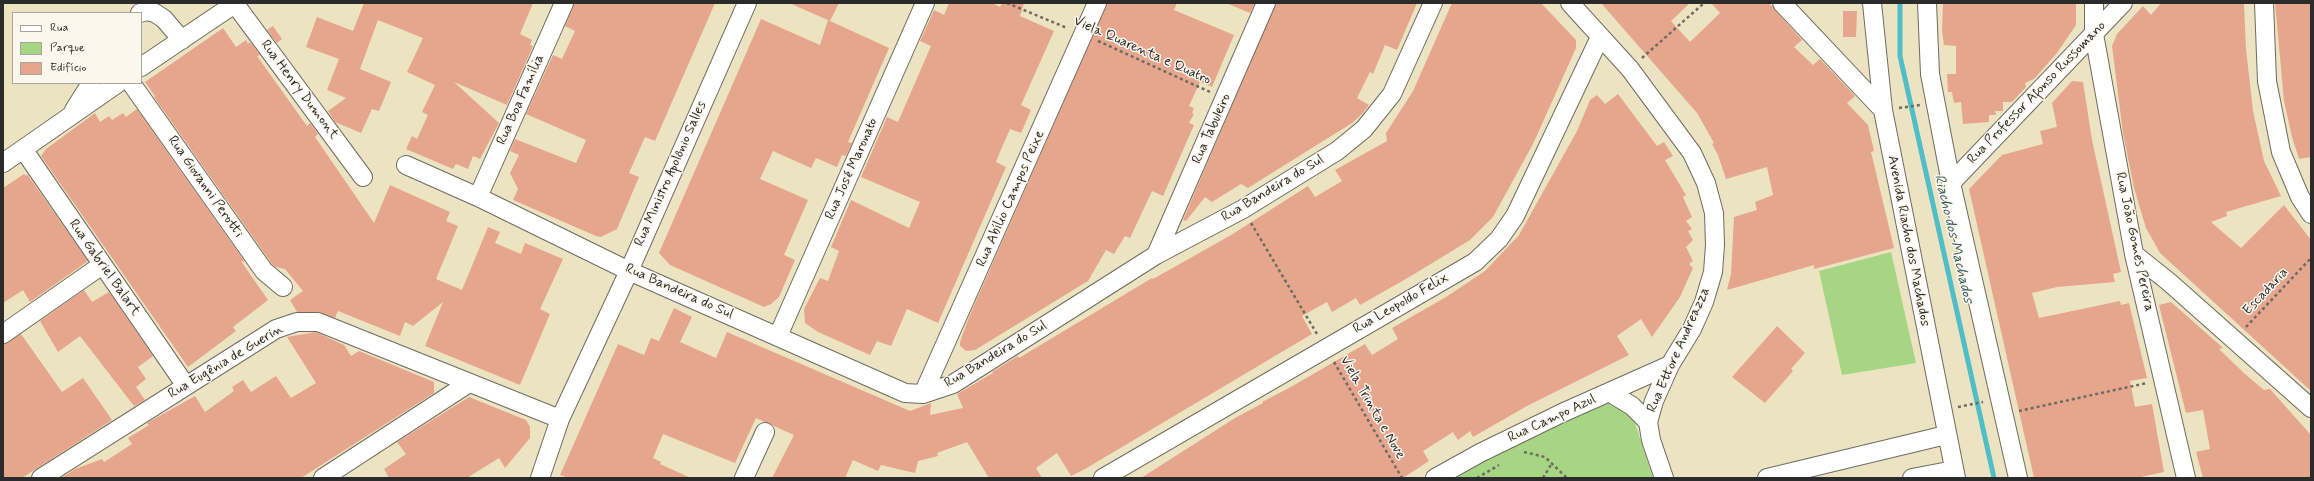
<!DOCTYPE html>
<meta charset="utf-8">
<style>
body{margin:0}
#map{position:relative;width:2314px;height:481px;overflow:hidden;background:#ece3c2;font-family:Mynerve,sans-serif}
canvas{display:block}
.frame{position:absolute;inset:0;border:4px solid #2b2b2b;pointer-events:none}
.legend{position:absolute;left:12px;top:12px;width:130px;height:72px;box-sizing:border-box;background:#fbf7ec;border:1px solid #a8a59f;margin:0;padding:5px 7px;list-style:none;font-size:12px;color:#2b2b2b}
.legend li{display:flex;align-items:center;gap:8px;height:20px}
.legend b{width:20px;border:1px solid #a8a59f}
</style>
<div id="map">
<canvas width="2314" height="481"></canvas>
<div class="frame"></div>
<ul class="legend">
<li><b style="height:5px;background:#fff"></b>Rua</li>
<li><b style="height:11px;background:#a6d583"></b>Parque</li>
<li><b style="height:11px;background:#e6a68e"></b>Edifício</li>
</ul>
</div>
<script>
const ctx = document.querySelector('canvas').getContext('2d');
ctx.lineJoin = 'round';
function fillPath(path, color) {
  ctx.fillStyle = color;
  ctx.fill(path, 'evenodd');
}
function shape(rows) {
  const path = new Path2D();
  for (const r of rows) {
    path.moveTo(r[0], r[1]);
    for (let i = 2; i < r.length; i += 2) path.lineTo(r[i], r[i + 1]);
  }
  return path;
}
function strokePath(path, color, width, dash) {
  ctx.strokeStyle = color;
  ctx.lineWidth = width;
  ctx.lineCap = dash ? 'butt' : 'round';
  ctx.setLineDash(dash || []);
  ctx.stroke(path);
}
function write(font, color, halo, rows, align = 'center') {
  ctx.font = font + ' Mynerve,sans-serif';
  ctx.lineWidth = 3;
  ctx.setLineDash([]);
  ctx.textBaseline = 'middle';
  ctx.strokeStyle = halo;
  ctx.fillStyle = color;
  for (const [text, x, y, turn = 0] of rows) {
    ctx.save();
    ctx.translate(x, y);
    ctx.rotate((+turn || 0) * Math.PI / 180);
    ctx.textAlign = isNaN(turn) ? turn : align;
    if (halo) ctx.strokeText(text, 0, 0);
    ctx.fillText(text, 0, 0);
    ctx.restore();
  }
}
fillPath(shape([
 [1891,252,1916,363,1842,375,1819,271],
 [1608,401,1631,411,1653,478,1448,478,1505,446]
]), '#a6d583');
strokePath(shape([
 [1900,3,1900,56,1994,478]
]), '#50bec7', 5);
fillPath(shape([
 [364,3,533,3,520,34,532,40,530,45,533,46,507,105,454,82,499,123,480,159,473,156,468,169,456,164,453,169,406,149,412,136,417,139,428,115,422,112,435,85,407,72,423,38,378,20,360,69,391,82,379,111,372,109,361,133,335,122,328,111,346,98,327,90,339,59,306,47,317,17,353,31],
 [574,3,715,3,655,141,645,137,629,173,639,177,617,229,601,237,596,236,513,200,518,189,510,173,519,155,510,151,515,139,576,163,586,140,526,114,553,55,562,59,575,31,565,26],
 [789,3,839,3,830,21],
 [949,3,992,3,1000,7,1002,3,1024,3,1020,16,1054,31,1021,105,1031,110,1021,133,1010,129,1000,152,996,162,1006,167,938,323,907,309,891,346,877,341,870,355,818,332,805,323,804,309,820,278,828,281,839,251,831,247,851,200,909,228,920,202,861,177,887,117,898,122,931,46,920,41,934,10,944,15],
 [1107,3,1177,3,1174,10,1234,35,1212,87,1200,82,1189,106,1194,108,1192,113,1194,114,1189,123,1194,125,1163,196,1152,191,1130,238,1125,236,1114,254,1106,250,1088,281,975,350,966,351,960,346,960,342,969,317],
 [1226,3,1255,3,1250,13],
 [1276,3,1417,3,1397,50,1385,45,1373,74,1370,72,1357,98,1369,105,1361,115,1352,123,1248,188,1241,184,1212,202,1205,197,1186,221,1183,220],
 [1452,3,1541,3,1576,40,1576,48,1533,144,1493,217,1470,240,1411,276,1360,305,1356,298,1332,312,1327,302,1302,316,1312,334,1085,469,1071,476,1057,453,1036,468,1042,478,989,478,967,442,937,453,938,456,918,461,915,473,881,465,878,471,853,460,845,478,772,478,794,435,756,418,735,463,663,434,653,458,661,462,660,464,691,478,569,478,560,475,618,344,644,355,651,338,659,341,674,308,692,317,680,342,716,358,727,332,910,411,931,403,930,415,963,408,957,394,993,373,992,372,1018,356,1019,358,1152,278,1153,279,1231,235,1308,186,1315,197,1342,181,1335,170,1387,141,1386,133,1413,91],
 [1601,3,1690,3,1671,21,1690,42,1720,13,1711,3,1769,3,1802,40,1794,47,1813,65,1820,59,1855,96,1847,103,1868,125,1874,151,1871,152,1894,248,1814,269,1814,265,1727,290,1731,274,1734,217,1757,210,1755,202,1773,195,1767,167,1726,179,1718,155,1712,144,1714,143,1697,113],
 [1943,3,2076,3,2076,25,2057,53,2034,79,2025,83,2026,87,2012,102,2003,102,2003,111,1995,111,1996,115,1989,115,1989,122,1963,124,1961,102,1954,103,1952,92,1948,92,1947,74,1956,74,1956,46,1944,45,1942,31],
 [2161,3,2244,3,2246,49,2253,111,2264,161,2281,196,2226,212,2227,216,2211,222,2241,248,2284,205,2311,240,2311,391,2160,253,2146,228,2134,188,2123,133,2112,46,2117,34,2143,6,2151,15],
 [2275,3,2311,3,2311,157,2299,159,2292,137,2284,101],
 [1843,11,1857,11,1856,37,1843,37],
 [761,19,820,45,828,20,889,48,848,142,852,143,846,156,842,155,837,167,816,158,811,168,773,151,760,179,808,200,784,255,795,260,779,297,771,304,764,307,670,265,659,253],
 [273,26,282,39,277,43,267,30],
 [223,28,236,47,246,40,248,44,250,42,260,55,257,56,307,126,310,123,318,134,315,137,374,223,390,185,450,212,446,221,458,226,436,279,462,290,488,227,500,232,495,243,521,254,525,243,563,259,540,309,550,314,520,385,425,346,443,302,413,326,405,322,400,336,338,311,335,318,318,312,297,312,290,300,303,291,285,269,276,267,272,264,154,97,155,96,145,82],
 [2072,81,2083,82,2092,140,2121,272,2113,274,2115,282,2057,287,2032,293,2039,318,2120,301,2121,305,2129,303,2147,378,2130,381,2135,407,2152,404,2164,472,2136,478,2034,478,1969,189,2002,155,2043,144,2040,131,2057,127,2052,103],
 [1618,94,1657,146,1664,142,1673,156,1665,160,1686,195,1683,197,1692,217,1686,221,1692,229,1688,231,1693,240,1686,247,1693,261,1689,264,1693,268,1680,297,1652,337,1641,319,1617,336,1629,355,1527,406,1473,437,1470,431,1458,440,1453,432,1423,451,1429,461,1403,478,1141,478,1235,418,1263,403,1262,402,1289,388,1365,344,1372,355,1398,339,1392,328,1446,297,1485,271,1519,235,1577,131,1590,100,1597,95,1605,104],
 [137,109,245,262,241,261,268,300,233,327,236,331,188,367,41,156,46,149,95,113,100,122,109,116,112,120,123,113,126,117],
 [24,174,26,176,27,174,88,261,30,302,23,290,3,303,3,188],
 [84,290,92,302,109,292,153,356,138,367,146,379,136,387,145,400,134,406,80,336,58,352,40,321],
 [2171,302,2223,348,2219,349,2245,374,2264,390,2270,389,2311,435,2311,478,2203,478,2196,452,2210,449,2203,410,2186,413,2159,305],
 [1777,326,1805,353,1791,369,1793,371,1765,403,1732,377],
 [316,332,344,345,351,356,359,351,434,382,434,393,301,478,61,478,75,469,102,459,104,462,132,444,128,438,149,425,147,423,195,396,205,412,234,391,232,387,243,380,251,392,276,376,291,398,316,383,287,337],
 [21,334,62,392,83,378,112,420,22,478,3,478,3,344],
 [469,397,526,420,530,427,530,438,505,468,499,458,467,478,389,478,384,469,406,454,397,442]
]), '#e6a68e');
const minor = shape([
 [1570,3,1630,69,1692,153,1706,183,1714,213,1715,245,1713,272,1704,302,1692,329,1670,365,1654,401,1648,422,1651,440,1664,478],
 [1782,3,1883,110],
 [1872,3,1883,110,1956,478],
 [1927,3,1930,74,1951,183,2018,478],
 [2094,3,2094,34,2134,254,2186,478],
 [2264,3,2267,81,2281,152,2300,197,2311,214],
 [235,4,363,177],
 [140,13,147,11,155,13,164,19,182,40],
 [141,67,236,3],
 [131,83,264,271,283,287],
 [74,110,91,83],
 [23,149,186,386],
 [3,163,118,83],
 [406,165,478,197,629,271,905,393,923,394,953,384,1156,255,1243,209,1337,151,1364,129,1392,94,1433,3],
 [1951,183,2123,3],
 [478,197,564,3],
 [2134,254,2169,282,2311,408],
 [1156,255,1266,3],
 [3,334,102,265],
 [778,336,925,3],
 [1609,392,1632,406,1648,422],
 [923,394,1097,3],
 [41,478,276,329,297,322,318,322,560,419],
 [323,478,469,383],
 [540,478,560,419,629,271,747,3],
 [744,478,765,432],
 [1103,478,1475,262,1499,239,1515,216,1600,37],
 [1435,478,1480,453,1562,413,1670,365],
 [1767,478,1946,435],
 [1912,478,1954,470]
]);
strokePath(minor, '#6f6b60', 20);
strokePath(shape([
 [1007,3,1067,28],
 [1098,41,1210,92],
 [1642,58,1704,3],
 [1899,108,1920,105],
 [1251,223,1317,334],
 [2246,327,2311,258],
 [1334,362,1402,478],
 [1958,407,1983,402],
 [2019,411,2147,383],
 [1524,452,1545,457,1567,478],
 [1477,478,1499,465],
 [1543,478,1552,463]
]), '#6f6b60', 2.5, [3, 3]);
strokePath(minor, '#fff', 18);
write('14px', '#2b2b2b', '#fbf7ec', [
 ["Viela Quarenta e Quatro",1142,51,24],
 ["Rua Henry Dumont",299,90,53],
 ["Rua Professor Afonso Russomano",2037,93,-46],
 ["Rua Boa Família",521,100,-66],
 ["Rua Tabuleiro",1212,129,-66],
 ["Rua José Maronato",852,169,-66],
 ["Rua Ministro Apolônio Salles",671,174,-66],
 ["Rua Giovanni Perotti",205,187,55],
 ["Rua Bandeira do Sul",1273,189,-31],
 ["Rua Abílio Campos Peixe",1011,199,-66],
 ["Avenida Riacho dos Machados",1908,241,79],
 ["Rua João Gomes Pereira",2134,242,78],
 ["Rua Gabriel Balart",104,268,55],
 ["Rua Bandeira do Sul",679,292,24],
 ["Escadaria",2266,292,-47],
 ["Rua Leopoldo Felix",1401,304,-30],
 ["Rua Ettore Andreazza",1679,350,-66],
 ["Rua Bandeira do Sul",996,355,-31],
 ["Rua Eugênia de Guerin",226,362,-31],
 ["Viela Trinta e Nove",1372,408,60],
 ["Rua Campo Azul",1552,419,-25]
]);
write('italic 15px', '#385e62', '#fbf7ec', [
 ["Riacho dos Machados",1953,239,77]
]);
</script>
